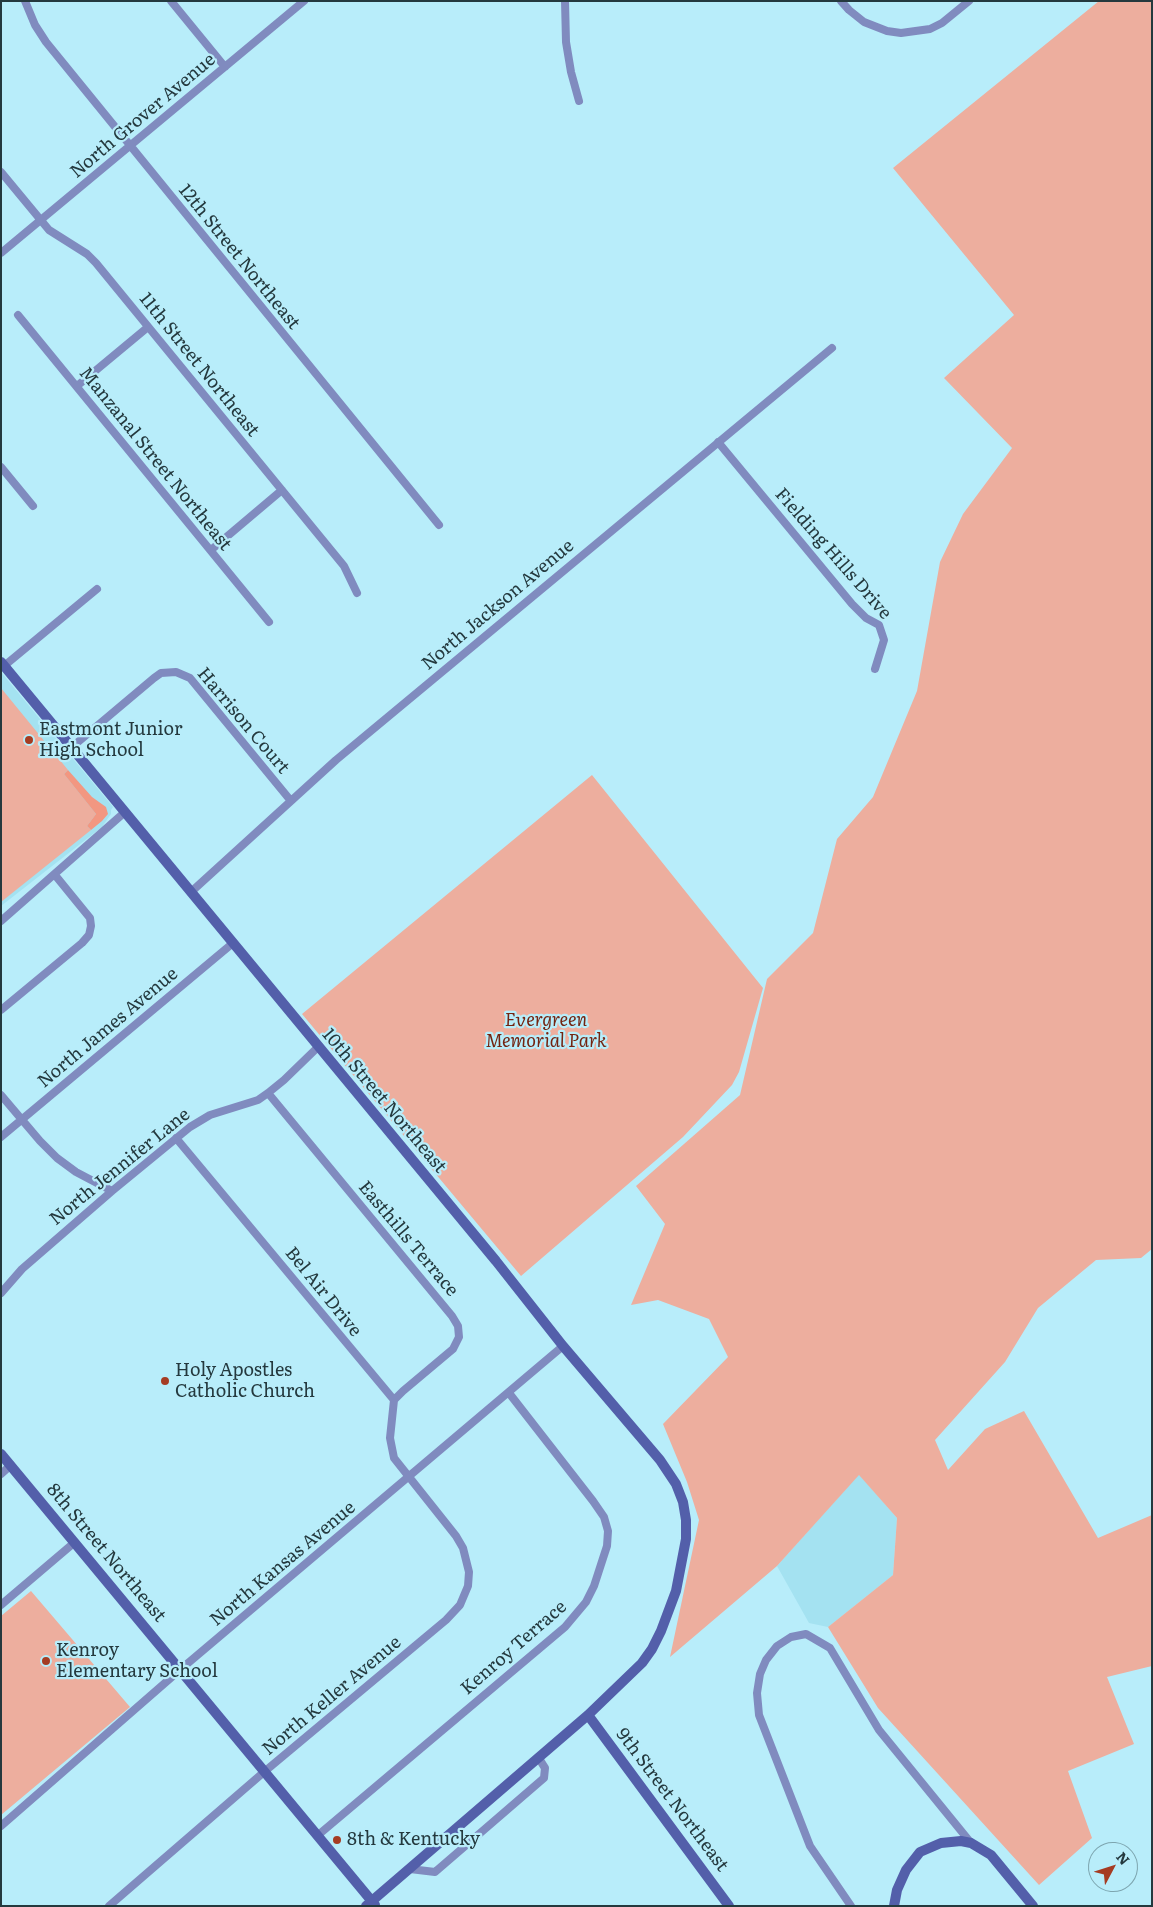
<!DOCTYPE html>
<style>
body{margin:0}
#map{position:relative;width:1153px;height:1907px;overflow:hidden;background:#b8edfa;font-family:Literata,serif}
canvas{display:block}
.frame{position:absolute;inset:0;border:2px solid #24393e;pointer-events:none}
.north{position:absolute;left:1088px;top:1842px;width:50px;height:50px;box-sizing:border-box;background:#b8edfa;border:1px solid #7da5af;border-radius:50%;rotate:50deg;font-size:14px;font-weight:700;line-height:20px;text-align:center;color:#24393e}
.north::after{content:'';display:block;margin:auto;width:18px;height:22px;background:#a53c23;clip-path:polygon(50% 0,100% 100%,50% 72%,0 100%)}
</style>
<div id="map">
<canvas width="1153" height="1907"></canvas>
<div class="frame"></div>
<div class="north">N</div>
</div>
<script>
const ctx = document.querySelector('canvas').getContext('2d');
ctx.lineJoin = 'round';
function fillPath(path, color) {
  ctx.fillStyle = color;
  ctx.fill(path, 'evenodd');
}
function shape(rows) {
  const path = new Path2D();
  for (const r of rows) {
    path.moveTo(r[0], r[1]);
    for (let i = 2; i < r.length; i += 2) path.lineTo(r[i], r[i + 1]);
  }
  return path;
}
function strokePath(path, color, width, dash) {
  ctx.strokeStyle = color;
  ctx.lineWidth = width;
  ctx.lineCap = dash ? 'butt' : 'round';
  ctx.setLineDash(dash || []);
  ctx.stroke(path);
}
function write(font, color, halo, rows, align = 'center') {
  ctx.font = font + ' Literata,serif';
  ctx.lineWidth = 4.5;
  ctx.setLineDash([]);
  ctx.textBaseline = 'middle';
  ctx.strokeStyle = halo;
  ctx.fillStyle = color;
  for (const [text, x, y, turn = 0] of rows) {
    ctx.save();
    ctx.translate(x, y);
    ctx.rotate((+turn || 0) * Math.PI / 180);
    ctx.textAlign = isNaN(turn) ? turn : align;
    if (halo) ctx.strokeText(text, 0, 0);
    ctx.fillText(text, 0, 0);
    ctx.restore();
  }
}
fillPath(shape([
 [1,672,113,807,111,810,111,814,102,827,1,906],
 [859,1474,897,1518,893,1575,828,1627,809,1623,777,1566]
]), '#a4e2f1');
fillPath(shape([
 [1099,1,1152,1,1152,1249,1141,1258,1096,1260,1038,1308,1005,1362,935,1440,948,1470,985,1429,1024,1411,1098,1538,1152,1515,1152,1666,1107,1677,1134,1744,1068,1771,1092,1838,1039,1885,878,1708,828,1627,893,1575,897,1518,859,1475,777,1566,670,1657,699,1520,687,1482,663,1424,728,1357,709,1319,658,1300,631,1305,665,1224,636,1186,740,1095,767,979,813,933,837,839,873,797,917,691,940,562,963,514,1012,448,944,378,1014,315,893,168],
 [1,688,68,770,64,774,96,814,87,826,91,830,1,902],
 [592,775,763,988,739,1072,732,1085,683,1137,521,1276,302,1014],
 [31,1591,130,1707,1,1815,1,1616]
]), '#edae9e');
fillPath(shape([
 [68,770,92,797,106,807,108,814,102,821,91,830,87,826,96,814,64,774]
]), '#f29781');
strokePath(shape([
 [25,1,35,25,46,42,439,525],
 [171,1,225,67],
 [565,1,566,42,571,72,579,101],
 [841,1,849,10,864,22,887,31,901,33,930,29,942,23,969,1],
 [1,172,49,230,87,254,96,263,344,566,357,593],
 [1,253,304,1],
 [18,315,269,622],
 [77,386,148,327],
 [718,442,852,604,866,618,879,625,884,640,875,669],
 [1,467,33,506],
 [211,550,282,490],
 [4,666,97,589],
 [72,747,154,678,161,673,176,672,190,678,291,801],
 [191,892,336,760,832,348],
 [1,921,125,812],
 [1,1010,82,943,89,935,91,926,90,918,55,875],
 [268,1093,452,1316,458,1326,459,1337,453,1349,403,1391,394,1400],
 [1,1095,40,1141,57,1158,76,1172,112,1191],
 [1,1137,233,943],
 [1,1293,22,1269,112,1191,190,1127,210,1115,258,1100,268,1093,284,1080,318,1047],
 [1,1474,11,1465],
 [1,1605,75,1542],
 [1,1826,181,1669,563,1346],
 [317,1836,565,1627,586,1602,594,1586,607,1546,608,1531,604,1517,593,1501,509,1393],
 [410,1869,435,1872,493,1822,544,1778,545,1768,538,1757],
 [109,1906,264,1772,446,1620,460,1605,468,1586,469,1572,463,1548,456,1536,394,1458,390,1438,394,1400,176,1138],
 [851,1906,810,1846,759,1715,757,1693,760,1674,766,1660,777,1646,791,1637,806,1634,830,1648,879,1730,971,1843]
]), '#808bbf', 8);
strokePath(shape([
 [1,662,496,1261,563,1346,660,1460,676,1484,683,1502,686,1520,686,1539,676,1591,661,1631,652,1649,642,1663,588,1715,366,1906],
 [1,1454,375,1905],
 [588,1715,729,1906],
 [894,1906,897,1890,906,1870,920,1852,941,1843,961,1841,971,1843,991,1855,1033,1906]
]), '#535faa', 10);
for (const [x, y, r, color] of [
 [29,740,5,"#a53c23"],
 [165,1381,5,"#a53c23"],
 [46,1661,5,"#a53c23"],
 [337,1840,5,"#a53c23"]
]) {
  const dot = new Path2D();
  dot.arc(x, y, r, 0, 2 * Math.PI);
  ctx.fillStyle = color;
  ctx.fill(dot);
  strokePath(dot, '#b8edfa', 2);
}
write('18px', '#24393e', '#b8edfa', [
 ["North Grover Avenue",143,116,-40],
 ["12th Street Northeast",239,257,51],
 ["11th Street Northeast",199,365,51],
 ["Manzanal Street Northeast",155,459,51],
 ["Fielding Hills Drive",833,554,49],
 ["North Jackson Avenue",498,605,-40],
 ["Harrison Court",243,721,50],
 ["North James Avenue",108,1028,-40],
 ["10th Street Northeast",384,1101,50],
 ["North Jennifer Lane",120,1167,-39],
 ["Easthills Terrace",408,1239,50],
 ["Bel Air Drive",323,1292,51],
 ["8th Street Northeast",106,1553,50],
 ["North Kansas Avenue",283,1564,-40],
 ["Kenroy Terrace",514,1648,-41],
 ["North Keller Avenue",332,1696,-40],
 ["9th Street Northeast",672,1800,53]
]);
write('18px', '#24393e', '#b8edfa', [
 ["Eastmont Junior",39,730],
 ["High School",39,751],
 ["Holy Apostles",175,1371],
 ["Catholic Church",175,1392],
 ["Kenroy",56,1651],
 ["Elementary School",56,1672],
 ["8th & Kentucky",347,1840]
], 'left');
write('italic 18px', '#742411', '#b8edfa', [
 ["Evergreen",546,1021],
 ["Memorial Park",546,1042]
]);
</script>
